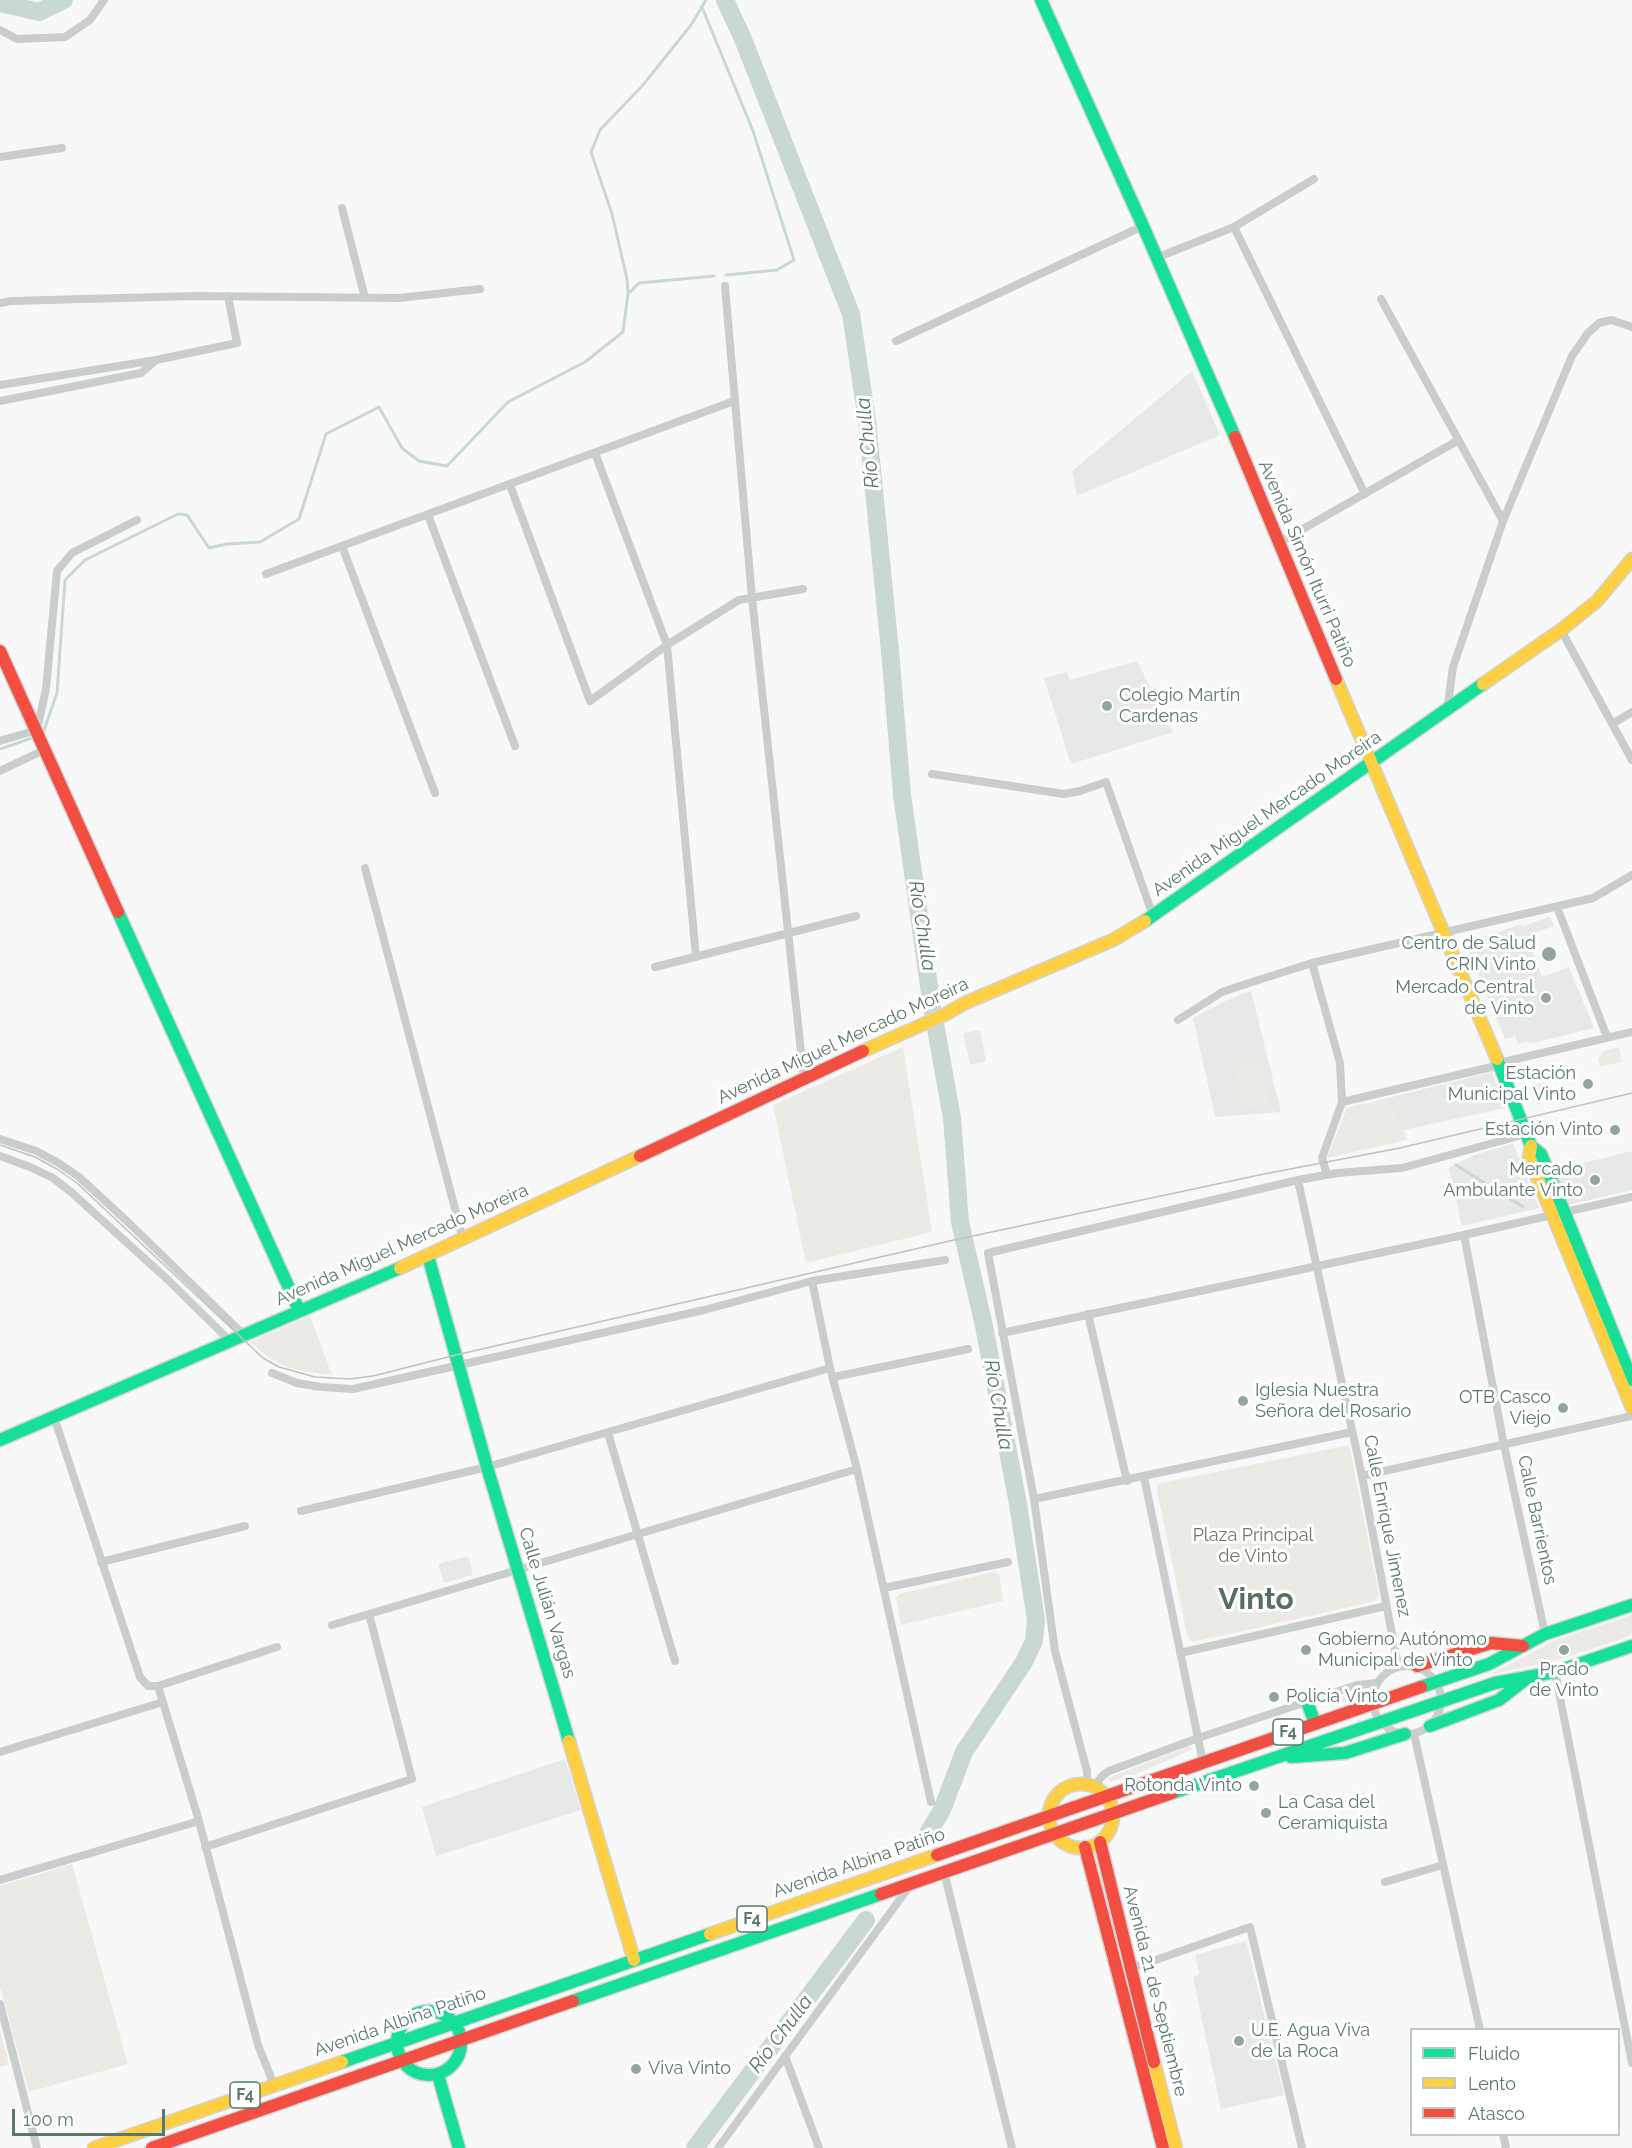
<!DOCTYPE html>
<meta charset="utf-8">
<style>
body{margin:0}
#map{position:relative;width:1632px;height:2148px;overflow:hidden;background:#f9f8f8;font-family:Raleway,sans-serif}
canvas{display:block}
.legend{position:absolute;left:1410px;top:2028px;width:210px;height:108px;box-sizing:border-box;background:#fff;border:2px solid #bdc9c5;margin:0;padding:8px 10px;list-style:none;font-size:18px;color:#5a786f}
.legend li{display:flex;align-items:center;gap:12px;height:30px}
.legend b{width:30px;border:2px solid #bdc9c5}
.scale{position:absolute;left:12px;top:2109px;width:153px;height:27px;box-sizing:border-box;border:3px solid #5a786f;border-top:0;padding-left:8px;font-size:18px;line-height:21px;white-space:nowrap;color:#5a786f;-webkit-text-stroke:4px #fff;paint-order:stroke}
</style>
<div id="map">
<canvas width="1632" height="2148"></canvas>
<ul class="legend">
<li><b style="height:8px;background:#16e098"></b>Fluido</li>
<li><b style="height:8px;background:#ffcf43"></b>Lento</li>
<li><b style="height:8px;background:#f24e42"></b>Atasco</li>
</ul>
<div class="scale">100 m</div>
</div>
<script>
const ctx = document.querySelector('canvas').getContext('2d');
ctx.lineJoin = 'round';
function fillPath(path, color) {
  ctx.fillStyle = color;
  ctx.fill(path, 'evenodd');
}
function shape(rows) {
  const path = new Path2D();
  for (const r of rows) {
    if (r.length === 3) {
      path.moveTo(r[0] + r[2], r[1]);
      path.arc(r[0], r[1], r[2], 0, 2 * Math.PI);
      continue;
    }
    path.moveTo(r[0], r[1]);
    for (let i = 2; i < r.length; i += 2) path.lineTo(r[i], r[i + 1]);
  }
  return path;
}
function strokePath(path, color, width, dash) {
  ctx.strokeStyle = color;
  ctx.lineWidth = width;
  ctx.lineCap = dash ? 'butt' : 'round';
  ctx.setLineDash(dash || []);
  ctx.stroke(path);
}
function write(font, color, halo, rows, align = 'center') {
  ctx.font = font + ' Raleway,sans-serif';
  ctx.lineWidth = 6;
  ctx.setLineDash([]);
  ctx.textBaseline = 'middle';
  ctx.strokeStyle = halo;
  ctx.fillStyle = color;
  for (const [text, x, y, turn = 0] of rows) {
    ctx.save();
    ctx.translate(x, y);
    ctx.rotate((+turn || 0) * Math.PI / 180);
    ctx.textAlign = isNaN(turn) ? turn : align;
    if (halo) ctx.strokeText(text, 0, 0);
    ctx.fillText(text, 0, 0);
    ctx.restore();
  }
}
fillPath(shape([
 [1192,371,1220,435,1077,496,1072,471],
 [1137,661,1173,732,1071,764,1044,678,1067,672,1070,680],
 [1550,916,1554,926,1531,934,1533,941,1529,942,1542,977,1569,967,1594,1028,1529,1044,1528,1041,1518,1044,1515,1036,1505,1039,1467,948,1486,940,1485,937,1521,924,1523,927],
 [1251,991,1281,1112,1215,1117,1193,1018,1227,1000],
 [980,1030,986,1061,970,1065,963,1033],
 [1492,1072,1505,1108,1404,1130,1384,1099],
 [1513,1143,1539,1208,1462,1226,1449,1167,1475,1155],
 [1632,1151,1632,1190,1568,1205,1555,1170],
 [468,1556,473,1575,444,1583,438,1564],
 [565,1759,581,1810,436,1856,422,1807],
 [1246,1941,1284,2095,1221,2109,1195,1987,1193,1977,1199,1974,1195,1955]
]), '#e7e9e7');
fillPath(shape([
 [903,1047,932,1232,806,1263,773,1105],
 [1619,1047,1622,1062,1600,1067,1598,1060,1603,1051],
 [1261,1063,1270,1103,1243,1109,1234,1069],
 [1544,1082,1547,1094,1534,1098,1530,1086],
 [1384,1099,1404,1130,1406,1140,1327,1158,1347,1108],
 [310,1316,332,1375,307,1372,287,1367,268,1357,250,1342],
 [1349,1445,1379,1595,1375,1601,1193,1642,1188,1638,1157,1491,1157,1484],
 [994,1572,999,1574,1003,1601,901,1625,896,1598,899,1594],
 [1632,1615,1632,1634,1622,1639,1561,1659,1489,1675,1556,1640],
 [1360,1689,1366,1691,1361,1696,1339,1704,1335,1703,1336,1700],
 [1189,1746,1193,1749,1130,1777,1110,1782,1108,1778],
 [72,1864,128,2064,29,2092,0,1986,0,1886],
 [0,2029,9,2065,0,2067]
]), '#ebeae5');
strokePath(shape([
 [702,7,753,131,794,260,777,270,726,275],
 [628,294,627,279,612,214,591,152,600,130,643,85,691,25,706,0],
 [40,733,44,730,57,693,65,580,85,560,178,514,187,515,209,548,227,544,260,542,299,519,326,434,379,407,402,448,419,461,447,466,508,402,585,362,623,332,628,294,639,283,714,276],
 [0,749,35,737],
 [1456,1165,1523,1207]
]), '#cad8d2', 3);
strokePath(shape([
 [725,0,743,39,851,314,867,420,890,651,902,795,932,1007,952,1118,960,1222,984,1326,1018,1504,1036,1620,1034,1641,1024,1662,964,1752,942,1810,924,1840],
 [0,3,39,12,64,0],
 [695,2148,866,1920]
]), '#cad8d2', 18);
const fast = shape([
 [1041,0,1143,226,1235,437],
 [118,912,299,1310],
 [1145,921,1483,684],
 [1497,1059,1531,1146,1541,1154,1632,1380],
 [428,1256,487,1467,569,1741],
 [0,1440,400,1268],
 [1421,1687,1489,1664,1545,1634,1632,1605],
 [1307,1702,1315,1723],
 [1430,1726,1499,1700,1526,1679],
 [1291,1757,1345,1753,1405,1734],
 [1172,1793,1495,1683,1555,1672,1632,1646],
 [573,2001,881,1894],
 [429,2043,32],
 [342,2062,710,1934],
 [438,2075,459,2148]
]);
const slow = shape([
 [1336,679,1497,1059],
 [1483,684,1561,630,1597,601,1632,559],
 [863,1051,946,1014,965,1003,1113,940,1145,921],
 [1531,1146,1529,1158,1632,1408],
 [400,1268,640,1156],
 [569,1741,634,1960],
 [1081,1816,32],
 [710,1934,937,1855],
 [1154,2062,1176,2148],
 [94,2148,342,2062]
]);
const jam = shape([
 [1235,437,1336,679],
 [0,651,118,912],
 [640,1156,863,1051],
 [1417,1666,1491,1643,1523,1646],
 [1100,1842,1154,2062],
 [1085,1847,1163,2148],
 [937,1855,1421,1687],
 [881,1894,1172,1793],
 [152,2148,573,2001]
]);
strokePath(fast, '#d3d5d5', 15);
strokePath(slow, '#d3d5d5', 15);
strokePath(jam, '#d3d5d5', 15);
strokePath(shape([
 [0,30,17,39,65,37,90,20,104,0],
 [0,157,62,148],
 [342,208,365,298],
 [1234,227,1365,494],
 [1156,258,1234,227,1314,179],
 [725,286,752,598,804,1079],
 [1381,299,1503,521],
 [0,303,11,301,195,296,399,298,480,289],
 [896,341,1143,226],
 [0,385,156,360,237,343,228,296],
 [0,401,141,373,155,361],
 [595,453,667,645,696,957],
 [510,485,590,701,667,645,739,600,803,589],
 [428,515,515,746],
 [1280,542,1457,441],
 [342,546,435,793],
 [266,574,734,401],
 [1561,630,1632,760],
 [1447,711,1453,667,1503,521,1572,356,1588,333,1599,323,1611,320,1632,327],
 [1612,724,1632,712],
 [0,741,37,730,46,689,57,571,72,553,137,520],
 [0,771,46,749],
 [932,774,1064,794,1080,791,1106,782,1153,916],
 [365,868,463,1239],
 [1557,907,1607,1037],
 [1312,963,1340,1063,1342,1102,1322,1158,1327,1175],
 [655,967,856,916],
 [1178,1020,1222,992,1252,982,1312,963,1593,898,1632,875],
 [1499,1063,1632,1032],
 [1342,1102,1500,1065],
 [0,1139,36,1151,57,1162,79,1177,130,1224,245,1336],
 [0,1156,30,1167,53,1178,71,1192,167,1279,231,1342],
 [1298,1180,1362,1476,1398,1666],
 [1464,1235,1504,1445,1545,1634],
 [812,1281,830,1368,857,1469,931,1802],
 [1088,1314,1127,1481],
 [1002,1333,1464,1235,1632,1197],
 [272,1373,297,1383,321,1387,353,1389,704,1310,812,1281,945,1260],
 [834,1377,968,1349],
 [54,1417,140,1677,148,1686,158,1686,199,1821,258,2045,274,2085],
 [608,1433,675,1661],
 [1362,1476,1632,1416],
 [1144,1477,1203,1762],
 [1034,1499,1352,1432],
 [301,1511,487,1467,830,1368],
 [101,1562,245,1526],
 [884,1588,1008,1562],
 [332,1625,857,1469],
 [1180,1653,1386,1606],
 [1407,1700,34],
 [1555,1672,1632,2063],
 [158,1686,277,1647],
 [1414,1734,1480,2030],
 [0,1752,163,1702],
 [1087,1785,1087,1771,1055,1651,1034,1499,988,1253,1298,1180,1337,1173,1402,1168,1526,1134],
 [1094,1787,1102,1776,1109,1771,1198,1738,1357,1685,1377,1683],
 [205,1847,412,1779,369,1614],
 [944,1872,1012,2148],
 [0,1880,199,1821],
 [1385,1882,1443,1865],
 [1118,1973,1250,1927,1302,2148],
 [0,2004,37,2148],
 [785,2056,819,2148],
 [1503,2134,1506,2148],
 [718,2148,909,1887]
]), '#c9cdcc', 8);
strokePath(fast, '#16e098', 12);
strokePath(slow, '#ffcf43', 12);
strokePath(jam, '#f24e42', 12);
strokePath(shape([
 [0,1145,35,1157,57,1169,77,1183,263,1358,279,1367,315,1377,350,1379,373,1376,456,1355,954,1240,1264,1174,1400,1148,1632,1093]
]), '#bec2c1', 1.5);
for (const [x, y, r, color] of [
 [1107,706,6,"#92a59f"],
 [1549,954,8,"#92a59f"],
 [1546,998,6,"#92a59f"],
 [1588,1084,6,"#92a59f"],
 [1615,1130,6,"#92a59f"],
 [1595,1180,6,"#92a59f"],
 [1243,1401,6,"#92a59f"],
 [1563,1408,6,"#92a59f"],
 [1306,1650,6,"#92a59f"],
 [1564,1650,6,"#92a59f"],
 [1274,1697,6,"#92a59f"],
 [1254,1786,6,"#92a59f"],
 [1266,1813,6,"#92a59f"],
 [1239,2041,6,"#92a59f"],
 [636,2069,6,"#92a59f"]
]) {
  const dot = new Path2D();
  dot.arc(x, y, r, 0, 2 * Math.PI);
  ctx.fillStyle = color;
  ctx.fill(dot);
  strokePath(dot, '#fff', 2);
}
for (const [x, y, w] of [
 [1288,1732,30],
 [752,1919,30],
 [245,2095,30]
]) {
  const box = new Path2D();
  box.roundRect(x - w / 2, y - 13, w, 26, 4.5);
  ctx.fillStyle = '#fff';
  ctx.fill(box);
  strokePath(box, '#5a786f', 1.5);
}
write('bold 16px', '#5a786f', null, [
 ["F4",1288,1732],
 ["F4",752,1919],
 ["F4",245,2095]
]);
write('18px', '#5a786f', '#fff', [
 ["Avenida Simón Iturri Patiño",1307,564,67],
 ["Avenida Miguel Mercado Moreira",1267,814,-35],
 ["Avenida Miguel Mercado Moreira",843,1041,-25],
 ["Avenida Miguel Mercado Moreira",402,1245,-24],
 ["Calle Barrientos",1537,1520,78],
 ["Calle Enrique Jimenez",1387,1526,79],
 ["Calle Julián Vargas",547,1603,73],
 ["Avenida Albina Patiño",859,1863,-19],
 ["Avenida 21 de Septiembre",1155,1991,76],
 ["Avenida Albina Patiño",400,2022,-19]
]);
write('18px', '#5a786f', '#fff', [
 ["Colegio Martín",1119,696],
 ["Cardenas",1119,717],
 ["Centro de Salud",1536,944,"right"],
 ["CRIN Vinto",1536,965,"right"],
 ["Mercado Central",1534,988,"right"],
 ["de Vinto",1534,1009,"right"],
 ["Estación",1576,1074,"right"],
 ["Municipal Vinto",1576,1095,"right"],
 ["Estación Vinto",1603,1130,"right"],
 ["Mercado",1583,1170,"right"],
 ["Ambulante Vinto",1583,1191,"right"],
 ["Iglesia Nuestra",1255,1391],
 ["Señora del Rosario",1255,1412],
 ["OTB Casco",1551,1398,"right"],
 ["Viejo",1551,1419,"right"],
 ["Gobierno Autónomo",1318,1640],
 ["Municipal de Vinto",1318,1661],
 ["Prado",1564,1670,"center"],
 ["de Vinto",1564,1691,"center"],
 ["Policía Vinto",1286,1697],
 ["Rotonda Vinto",1242,1786,"right"],
 ["La Casa del",1278,1803],
 ["Ceramiquista",1278,1824],
 ["U.E. Agua Viva",1251,2031],
 ["de la Roca",1251,2052],
 ["Viva Vinto",648,2069]
], 'left');
write('18px', '#74765e', '#fff', [
 ["Plaza Principal",1253,1536],
 ["de Vinto",1253,1557]
]);
write('italic 20px', '#587668', '#fff', [
 ["Río Chulla",868,443,-96],
 ["Río Chulla",922,926,81],
 ["Río Chulla",998,1405,80],
 ["Río Chulla",781,2034,-53]
]);
write('bold 30px', '#556f67', '#fff', [
 ["Vinto",1256,1600]
]);
</script>
